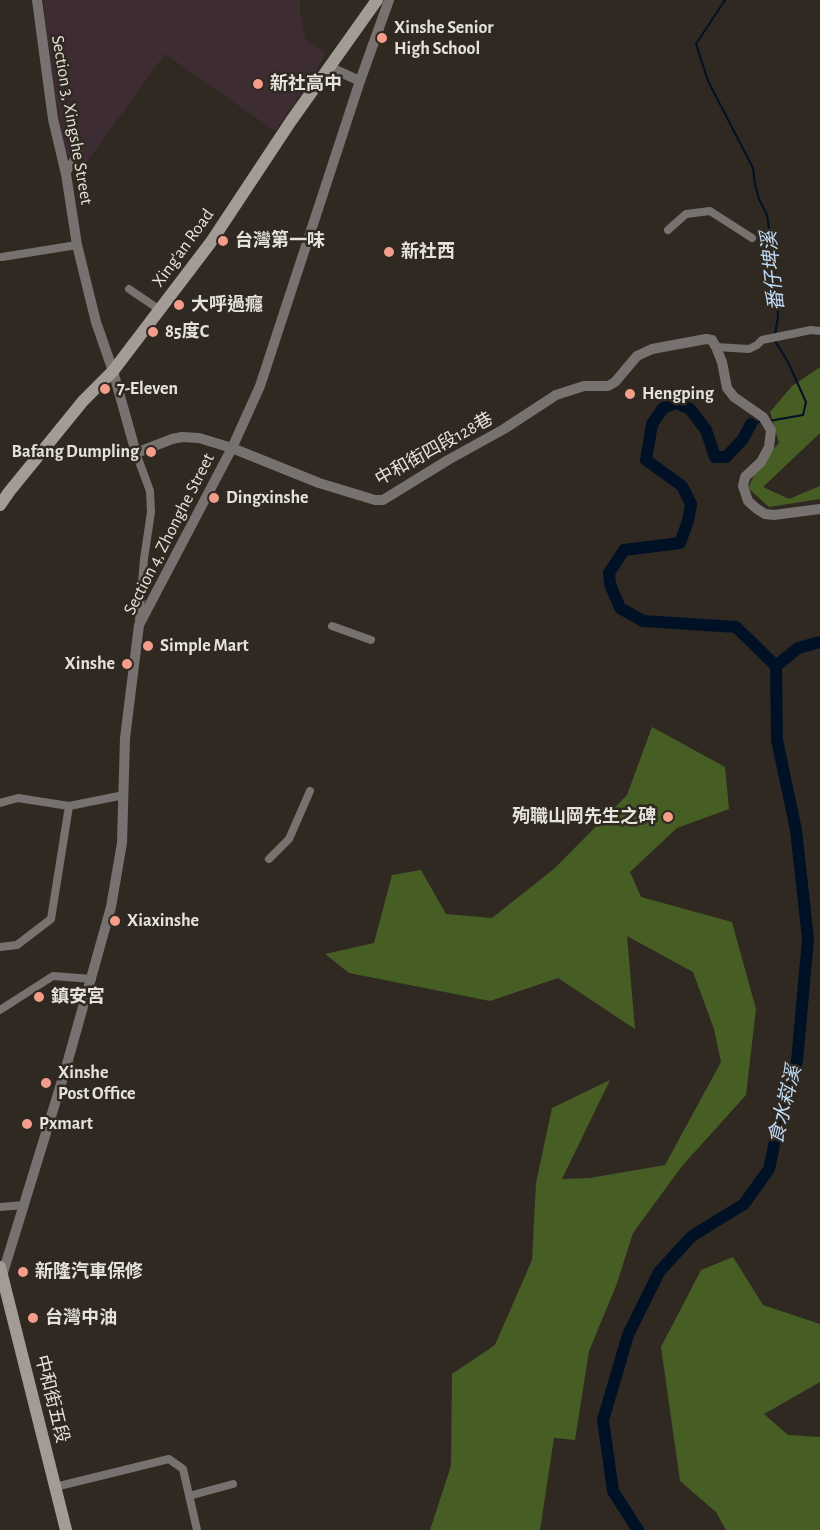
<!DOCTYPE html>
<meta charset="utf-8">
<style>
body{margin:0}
canvas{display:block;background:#2f2921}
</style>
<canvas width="820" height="1530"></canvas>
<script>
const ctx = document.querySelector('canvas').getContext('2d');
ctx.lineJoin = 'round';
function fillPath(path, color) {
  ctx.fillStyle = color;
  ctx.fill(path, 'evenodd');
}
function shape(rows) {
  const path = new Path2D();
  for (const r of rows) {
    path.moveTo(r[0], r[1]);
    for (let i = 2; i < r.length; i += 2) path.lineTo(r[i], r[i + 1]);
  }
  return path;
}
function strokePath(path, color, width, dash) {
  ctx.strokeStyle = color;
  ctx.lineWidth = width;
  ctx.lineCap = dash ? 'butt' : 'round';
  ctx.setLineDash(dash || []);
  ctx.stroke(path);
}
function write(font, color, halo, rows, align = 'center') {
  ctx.font = font + ' "Alegreya Sans","Noto Sans TC",sans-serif';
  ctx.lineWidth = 5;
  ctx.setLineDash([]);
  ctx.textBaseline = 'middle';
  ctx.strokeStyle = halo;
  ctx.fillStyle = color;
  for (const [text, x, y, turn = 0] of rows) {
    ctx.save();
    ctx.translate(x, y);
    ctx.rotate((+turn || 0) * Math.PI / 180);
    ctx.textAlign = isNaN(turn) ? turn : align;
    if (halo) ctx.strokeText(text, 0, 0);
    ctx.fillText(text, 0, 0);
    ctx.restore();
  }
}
fillPath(shape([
 [43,0,300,0,300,13,305,39,326,53,312,77,275,131,165,54,86,163,65,155,54,92]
]), '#3e2c33');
fillPath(shape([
 [820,367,820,433,763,487,789,499,820,486,820,499,769,507,748,488,759,465,779,443,770,412,792,386],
 [652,727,725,767,729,809,677,828,630,872,641,897,732,922,756,1009,746,1095,682,1166,633,1233,616,1286,589,1351,575,1440,554,1438,540,1530,430,1530,451,1466,452,1374,495,1345,532,1260,536,1183,552,1108,610,1080,562,1179,590,1178,665,1165,721,1062,714,1029,693,972,627,936,635,1029,558,978,490,1001,349,973,325,954,374,943,392,875,421,870,446,914,492,918,555,868,627,795],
 [733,1257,763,1305,820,1324,820,1382,764,1414,788,1435,820,1437,820,1530,726,1530,716,1512,680,1481,661,1347,701,1270]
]), '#465d24');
strokePath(shape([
 [725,0,696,44,708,81,753,168,755,185,759,199,767,215,774,263,778,316,775,335],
 [769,421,803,415,806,402,788,362,775,341],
 [751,424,763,421]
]), '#001126', 2);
strokePath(shape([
 [751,424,743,439,726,457,715,457,706,430,690,409,676,403,663,408,652,424,646,460,682,486,691,504,688,521,680,543,624,550,609,573,610,584,620,608,643,621,736,627,776,666],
 [638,1530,613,1491,603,1420,628,1335,659,1272,692,1236,744,1204,769,1169,780,1117,797,1061,808,939,796,830,777,740,776,666,798,648,820,642]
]), '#001126', 12);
strokePath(shape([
 [66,174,78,151],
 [668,230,686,214,710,211,752,238],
 [2,257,77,245],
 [129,289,160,310],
 [716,347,749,349,757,345,762,340,811,330,820,331],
 [136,453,150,491,151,512,144,559,139,621],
 [332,626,371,640],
 [0,803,18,798,69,806,124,795],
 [269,859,289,839,310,791],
 [0,947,17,945,51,919,69,806],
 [0,1010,53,976,92,979],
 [0,1207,24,1205],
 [55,1487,169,1459,183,1469,197,1530],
 [189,1496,233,1484]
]), '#77726f', 8);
strokePath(shape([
 [37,0,53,119,66,174,77,245,96,322,113,371,136,453,172,439,182,437,199,438,232,448,319,483,375,500,383,500,448,460,504,429,556,395,584,386,608,386,615,382,637,356,652,349,706,339,712,340,716,347,722,362,727,388,734,397,763,417,771,430,769,447,761,462,745,477,743,486,748,501,757,509,765,514,774,515,820,509],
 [329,67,360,81],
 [2,1276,65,1071,111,907,122,843,125,738,139,625,232,448,260,386,360,81,389,0]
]), '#77726f', 10);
strokePath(shape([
 [0,505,9,492,83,401,113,371,211,242,291,121,377,0],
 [0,1267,66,1530]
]), '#a39b96', 12);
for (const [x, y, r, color] of [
 [382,38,6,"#f49d8b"],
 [258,84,6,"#f49d8b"],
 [223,241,6,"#f49d8b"],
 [389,252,6,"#f49d8b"],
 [179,305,6,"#f49d8b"],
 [153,332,6,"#f49d8b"],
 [105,389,6,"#f49d8b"],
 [630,394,6,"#f49d8b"],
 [151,452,6,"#f49d8b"],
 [214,498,6,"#f49d8b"],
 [148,646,6,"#f49d8b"],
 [127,664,6,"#f49d8b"],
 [668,817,6,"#f49d8b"],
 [115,921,6,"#f49d8b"],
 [39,997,6,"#f49d8b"],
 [46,1083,6,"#f49d8b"],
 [27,1124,6,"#f49d8b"],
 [23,1272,6,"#f49d8b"],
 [33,1318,6,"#f49d8b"]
]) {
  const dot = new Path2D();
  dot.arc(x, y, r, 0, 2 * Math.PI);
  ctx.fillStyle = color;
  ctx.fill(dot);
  strokePath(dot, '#2f2921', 2);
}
write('bold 18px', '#e5e1db', '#2f2921', [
 ["Xinshe Senior",394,28],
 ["High School",394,49],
 ["新社高中",270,84],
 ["台灣第一味",235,241],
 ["新社西",401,252],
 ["大呼過癮",191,305],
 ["85度C",165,332],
 ["7-Eleven",117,389],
 ["Hengping",642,394],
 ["Bafang Dumpling",139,452,"right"],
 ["Dingxinshe",226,498],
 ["Simple Mart",160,646],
 ["Xinshe",115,664,"right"],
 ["殉職山岡先生之碑",656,817,"right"],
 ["Xiaxinshe",127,921],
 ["鎮安宮",51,997],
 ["Xinshe",58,1073],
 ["Post Office",58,1094],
 ["Pxmart",39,1124],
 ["新隆汽車保修",35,1272],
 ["台灣中油",45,1318]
], 'left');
write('18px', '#e5e1db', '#2f2921', [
 ["Section 3, Xingshe Street",72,120,80],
 ["Xing'an Road",183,248,-54],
 ["中和街四段128巷",434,449,-29],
 ["Section 4, Zhonghe Street",169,534,-63],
 ["中和街五段",52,1399,76]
]);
write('italic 20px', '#c0daf5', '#2f2921', [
 ["番仔埤溪",773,271,-96],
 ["食水嵙溪",785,1105,-76]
]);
</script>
